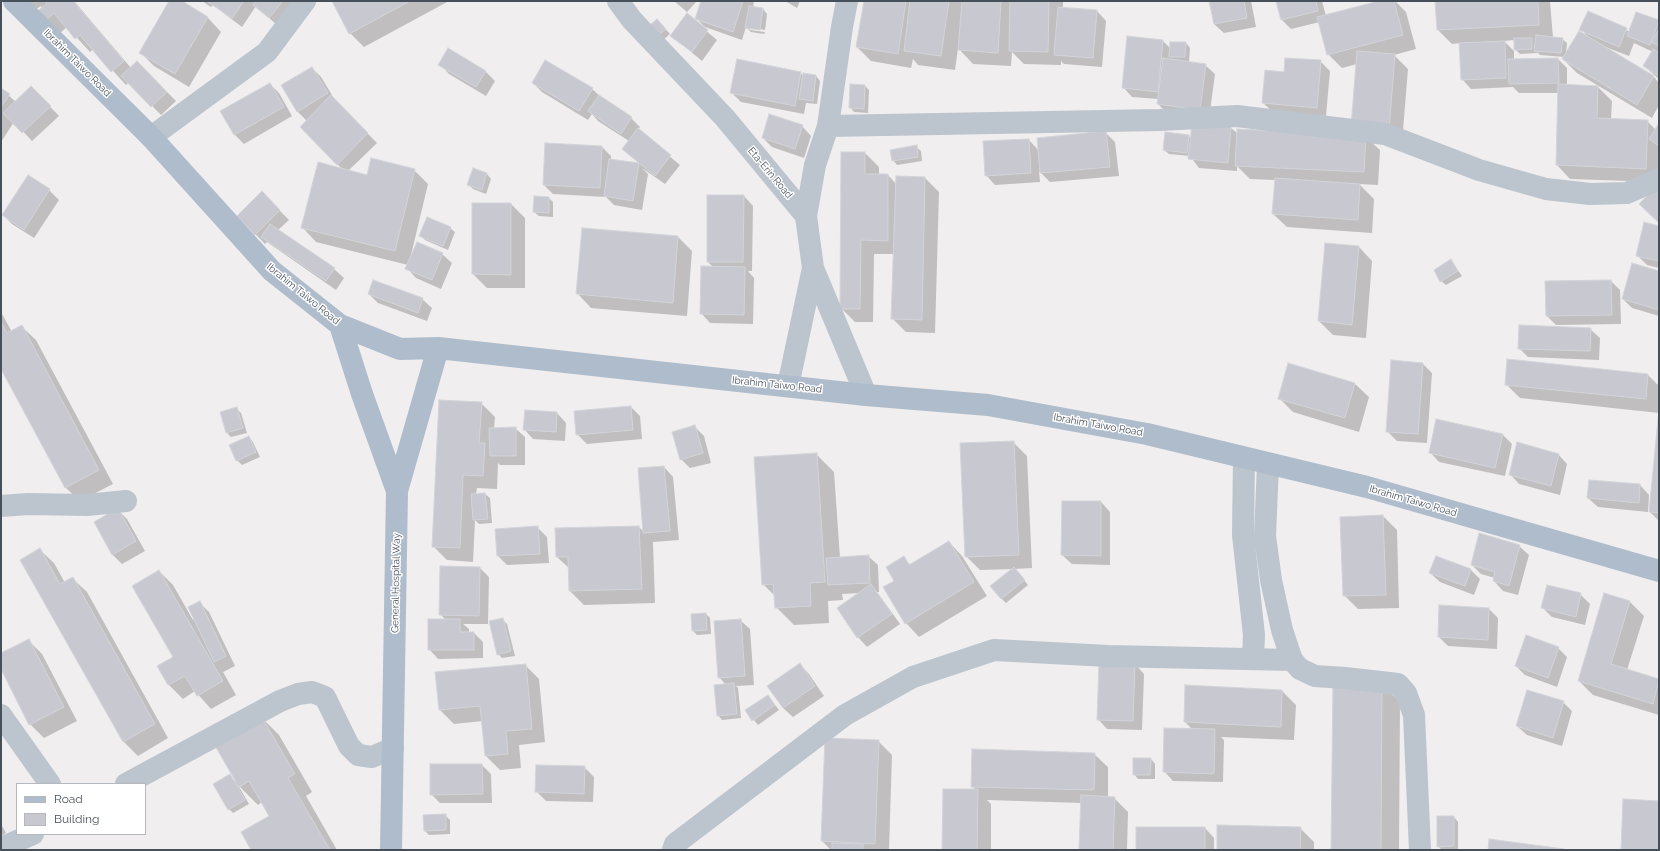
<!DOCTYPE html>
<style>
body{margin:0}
#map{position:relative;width:1660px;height:851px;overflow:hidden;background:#f0eeee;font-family:Raleway,sans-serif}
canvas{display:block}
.frame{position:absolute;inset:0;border:2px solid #46505b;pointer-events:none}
.legend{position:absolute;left:16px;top:783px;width:130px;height:52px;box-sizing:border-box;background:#fff;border:1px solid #b5b9bd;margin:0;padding:5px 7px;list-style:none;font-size:12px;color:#46505b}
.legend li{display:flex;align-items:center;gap:8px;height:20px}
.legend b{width:20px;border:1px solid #b5b9bd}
</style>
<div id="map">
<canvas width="1660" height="851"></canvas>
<div class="frame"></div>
<ul class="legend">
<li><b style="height:5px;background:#aebccc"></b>Road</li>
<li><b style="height:11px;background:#c8c9d0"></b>Building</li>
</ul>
</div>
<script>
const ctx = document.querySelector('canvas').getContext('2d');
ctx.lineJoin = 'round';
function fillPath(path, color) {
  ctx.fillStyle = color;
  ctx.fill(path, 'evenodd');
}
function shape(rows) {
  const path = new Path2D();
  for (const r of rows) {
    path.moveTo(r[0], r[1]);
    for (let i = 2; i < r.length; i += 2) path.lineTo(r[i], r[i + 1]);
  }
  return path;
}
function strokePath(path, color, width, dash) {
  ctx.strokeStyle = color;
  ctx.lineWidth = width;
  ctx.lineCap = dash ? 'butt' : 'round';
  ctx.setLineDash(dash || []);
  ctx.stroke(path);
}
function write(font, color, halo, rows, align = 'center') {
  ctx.font = font + ' Raleway,sans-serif';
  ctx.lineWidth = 3;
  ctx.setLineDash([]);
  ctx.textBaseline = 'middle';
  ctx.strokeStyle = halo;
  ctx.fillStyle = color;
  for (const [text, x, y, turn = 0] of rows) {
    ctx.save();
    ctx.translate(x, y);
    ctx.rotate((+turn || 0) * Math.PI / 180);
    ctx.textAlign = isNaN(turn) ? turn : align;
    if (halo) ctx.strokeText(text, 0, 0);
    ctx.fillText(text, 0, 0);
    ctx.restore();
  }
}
fillPath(shape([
 [26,1,74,1,131,68,137,62,176,101,161,115,129,82,126,85,93,49,90,52,67,27,60,33,46,19,41,6,35,10],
 [170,1,180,1,208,18,221,32,189,87,154,66,140,52],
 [202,1,299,1,279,27,256,6,242,27,213,5,211,7],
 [334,1,449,1,364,47,350,33],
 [674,1,697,1,687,12],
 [702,1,754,1,753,8,763,9,767,14,765,30,750,27,750,30,765,32,764,34,751,32,746,27,742,40,705,27,696,18],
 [785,1,800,1,797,8],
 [865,1,1063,1,1063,8,1097,11,1106,21,1102,67,1064,64,1061,61,1061,65,1024,64,1012,52,1011,66,973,64,958,48,955,70,918,65,913,59,911,68,871,61,857,47],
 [1210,1,1251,1,1256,27,1224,33,1214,24],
 [1277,1,1322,1,1326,16,1383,1,1395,1,1406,12,1416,49,1394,55,1408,69,1402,143,1370,141,1380,150,1378,185,1359,184,1374,199,1372,233,1287,227,1273,214,1275,180,1250,179,1237,166,1237,171,1199,168,1190,156,1169,154,1164,150,1189,136,1191,139,1230,127,1238,134,1362,136,1357,64,1342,68,1328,54,1320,22,1291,29,1282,20],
 [1436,1,1550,1,1553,38,1562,39,1567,43,1566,54,1587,36,1581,29,1588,12,1630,32,1658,21,1659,79,1644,66,1653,52,1634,43,1629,56,1600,45,1654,77,1659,83,1659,105,1652,118,1577,73,1563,59,1564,57,1540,55,1537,52,1537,53,1520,54,1515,49,1515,40,1504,41,1514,51,1514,59,1558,59,1567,68,1567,86,1598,87,1612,101,1611,120,1647,121,1656,130,1659,125,1659,182,1570,179,1557,165,1559,93,1519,93,1513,87,1471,89,1462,79,1460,43,1452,44,1438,30],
 [687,15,717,40,702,61,672,36],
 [662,25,670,34,663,40,650,26],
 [1163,41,1170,48,1186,43,1190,48,1189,62,1205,65,1215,74,1209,119,1167,113,1158,104,1158,99,1132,97,1123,87],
 [1320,61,1330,71,1326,116,1273,112,1263,103],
 [440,64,485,71,495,81,486,96,449,74],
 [312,68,321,77,335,100,377,143,348,171,368,176,414,170,428,184,411,255,442,254,452,263,441,289,416,278,407,268,408,265,316,242,303,228,343,170,301,127,307,121,297,111],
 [800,73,804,76,804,74,816,76,820,81,817,104,806,103,804,114,741,102,731,92],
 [533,83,592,89,600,96,631,118,640,127,638,130,680,165,665,184,642,168,648,174,642,210,614,205,606,197,553,194,544,185,602,147,611,156,611,160,640,164,623,149,629,141,598,121,592,114,588,120,542,92],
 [270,84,279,93,292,116,244,144,235,135,222,112],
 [865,86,869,90,868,113,854,112,850,107],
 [31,87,59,116,32,141,14,122,1,142,1,89,16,102],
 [802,126,811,136,804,158,772,147,763,138],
 [1106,133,1115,142,1119,176,1050,182,1039,171,1040,182,995,185,986,175,1029,140,1039,151],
 [916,147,921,151,922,161,897,165,893,160],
 [842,153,865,153,879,167,879,175,888,175,896,184,925,178,939,192,935,333,906,332,892,318,894,254,874,254,873,322,855,322,841,308],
 [473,169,487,174,491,179,486,194,473,189,468,184],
 [28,176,49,190,59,200,34,238,12,224,3,215],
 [262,193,289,220,278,230,334,269,344,278,336,290,267,242,265,244,238,216],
 [744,196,753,206,752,271,748,271,754,278,753,324,710,323,701,313,713,267,708,262],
 [535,197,549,198,553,202,553,217,539,216,534,212],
 [511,204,525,218,525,288,487,288,473,274],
 [1659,227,1659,268,1647,265,1637,255],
 [450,228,455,232,448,250,425,240,420,235],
 [583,229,678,237,692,251,687,316,591,308,578,294],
 [1359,247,1372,261,1366,338,1333,335,1319,321],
 [1451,261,1462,276,1446,285,1441,281],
 [1659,272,1659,316,1632,308,1623,299],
 [1611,281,1620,290,1621,324,1556,325,1547,316],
 [369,294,422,299,432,308,427,321,378,303],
 [1,312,12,332,22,327,36,340,113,484,80,501,66,488,1,367],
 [1590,329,1600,338,1599,360,1528,357,1519,348],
 [1423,364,1432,373,1427,443,1397,441,1387,431],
 [1648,375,1659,386,1659,413,1520,398,1506,384],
 [1355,384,1369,397,1359,432,1293,412,1279,398],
 [481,403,495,417,494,429,515,428,525,437,525,465,500,465,498,463,497,489,477,488,476,494,485,494,490,498,492,523,479,524,475,520,473,562,447,560,433,546],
 [631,407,640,416,642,439,587,444,577,434],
 [236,408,241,413,247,433,231,437,227,433],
 [557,413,566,423,565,441,533,439,524,429],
 [1659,419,1659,521,1650,512],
 [695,427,704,436,711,463,690,468,681,459],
 [1503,435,1512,444,1505,476,1439,462,1430,452],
 [249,437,253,442,260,457,242,465,237,460],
 [1013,442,1027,456,1032,568,1015,569,1028,585,1006,603,1001,598,1013,569,980,570,966,556],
 [816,454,834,472,840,558,868,556,878,565,879,592,877,592,900,624,867,647,858,637,838,609,861,593,842,594,843,600,828,601,829,623,794,625,776,607,775,596,763,584],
 [1558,454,1567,464,1560,495,1519,484,1510,474],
 [664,467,673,477,679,540,653,542,655,603,584,605,570,591,570,569,557,557,556,529,639,527,644,532],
 [1640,485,1649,495,1648,512,1598,507,1588,498],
 [1101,502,1110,512,1110,565,1072,564,1062,555],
 [117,509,127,519,145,551,122,564,113,555,95,522],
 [1383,516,1397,530,1399,608,1358,609,1344,595],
 [537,527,547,537,549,563,507,565,498,556,496,530],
 [949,542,962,556,987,596,919,637,906,623,895,581,903,558,911,565],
 [1519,546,1529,555,1518,595,1503,591,1494,581,1495,578,1481,574,1472,565],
 [40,550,54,563,65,583,73,579,87,592,168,738,138,756,124,742,22,560],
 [480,568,489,577,488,624,463,624,469,629,469,633,474,633,483,642,483,658,438,659,429,649,446,620,440,614],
 [1471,570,1480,579,1474,595,1440,582,1430,573],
 [159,571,173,585,193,620,200,603,209,612,235,666,223,672,236,695,211,709,195,691,183,699,169,685,158,666,174,657],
 [1580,594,1590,604,1585,625,1552,617,1543,608],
 [1605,595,1630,602,1644,616,1627,670,1659,680,1659,715,1593,695,1579,681],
 [1440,606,1489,609,1498,618,1497,649,1448,646,1439,637],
 [706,614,710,618,711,634,697,635,693,631],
 [502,619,507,624,515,656,502,658,498,654],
 [740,620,750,629,754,685,736,686,738,688,741,718,722,720,718,715,726,685,719,677],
 [28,640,42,654,77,721,44,738,30,724,1,667,1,654],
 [1558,648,1567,657,1557,687,1525,675,1516,666],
 [1135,664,1144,674,1142,730,1107,729,1098,719],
 [525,665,539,679,545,742,519,745,521,768,500,770,486,756,483,721,454,724,440,710],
 [800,665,809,674,824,696,793,717,783,708,769,686],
 [1382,684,1400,702,1399,850,1332,850],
 [1282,691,1296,705,1294,740,1221,737,1224,740,1223,782,1173,781,1164,771,1192,729,1185,722],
 [768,696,779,710,758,725,746,710],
 [1563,702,1572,711,1562,746,1527,735,1517,726],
 [261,717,279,735,312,792,306,796,337,850,252,850,270,816,262,802,258,805,238,785,249,804,233,813,229,809,230,776,236,782],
 [878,741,892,755,889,850,831,850,822,841],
 [1094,754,1108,767,1108,797,1114,798,1128,812,1127,850,1080,850,1082,803,987,800,991,804,991,850,943,850,976,790,972,786],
 [1151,759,1155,764,1155,779,1138,779,1134,774],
 [431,765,482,765,491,774,492,803,440,803,431,794],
 [584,767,594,777,593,802,546,801,536,791],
 [445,815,450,820,450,834,429,835,425,831],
 [1454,817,1458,822,1458,850,1442,850,1438,846],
 [1,824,6,833,1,836],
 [1205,828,1214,838,1214,850,1137,850],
 [1300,828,1314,842,1314,850,1218,850]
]), '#0003');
const building = shape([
 [45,1,73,1,124,61,111,72,80,35,75,39,54,13,46,20,38,11,47,3,45,1],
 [169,1,182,1,208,17,175,74,139,53,169,1],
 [209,1,244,1,232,18,208,2,209,1],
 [256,1,283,1,269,18,253,5,256,1],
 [332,1,410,1,349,34,332,1],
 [701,1,743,1,733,32,695,19,701,1],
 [864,1,906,1,898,54,856,47,864,1],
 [910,1,949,1,941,56,904,51,910,1],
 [962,1,1001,1,998,53,958,50,962,1],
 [1010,1,1049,1,1048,52,1009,51,1010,1],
 [1209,1,1244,1,1247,18,1214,24,1209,1],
 [1276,1,1316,1,1318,11,1281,20,1276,1],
 [1379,1,1394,1,1403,35,1327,55,1317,17,1379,1],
 [1435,1,1538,1,1539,25,1437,30,1435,1],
 [749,6,763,8,760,30,745,28,749,6],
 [1058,7,1097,10,1093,58,1054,55,1058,7],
 [1588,11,1627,28,1619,47,1579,30,1588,11],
 [1636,12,1659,20,1650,45,1627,36,1636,12],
 [687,13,708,30,692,52,670,36,687,13],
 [657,19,666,29,657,36,649,26,657,19],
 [1659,29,1659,46,1651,42,1659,29],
 [1579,31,1654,76,1637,105,1562,59,1579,31],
 [1536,35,1563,38,1561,53,1534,51,1536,35],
 [1127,36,1163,40,1158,92,1122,88,1127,36],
 [1514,38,1532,38,1532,49,1514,50,1514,38],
 [1505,41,1506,78,1461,80,1459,43,1505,41],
 [1170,42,1186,42,1185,57,1169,57,1170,42],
 [448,48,486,71,476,87,438,65,448,48],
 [1653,49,1659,53,1659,76,1643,66,1653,49],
 [1357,51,1395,54,1389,130,1351,127,1357,51],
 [1163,58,1206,64,1200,110,1157,104,1163,58],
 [1285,58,1321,60,1317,108,1262,103,1265,70,1284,72,1285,58],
 [1558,58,1559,83,1509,84,1508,59,1558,58],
 [737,59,801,72,795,106,730,93,737,59],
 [545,60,593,88,579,111,532,83,545,60],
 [137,61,167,92,151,107,121,76,137,61],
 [312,67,328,93,297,112,281,85,312,67],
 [803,73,816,75,813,101,799,99,803,73],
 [270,83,284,107,234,135,220,111,270,83],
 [850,84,865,85,864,109,849,108,850,84],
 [1558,84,1598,86,1597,118,1648,120,1646,169,1556,165,1558,84],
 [31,86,51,106,22,133,3,113,31,86],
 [1,88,10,94,1,107,1,88],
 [331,95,368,133,337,165,300,127,331,95],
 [599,95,632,117,621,134,588,111,599,95],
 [769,114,803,125,795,149,762,138,769,114],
 [1192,123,1231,126,1228,163,1188,159,1192,123],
 [1659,123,1659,146,1649,139,1659,123],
 [638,128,671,155,655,176,622,149,638,128],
 [1237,129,1366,135,1364,172,1235,166,1237,129],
 [1106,131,1110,167,1040,173,1037,138,1106,131],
 [1165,132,1189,135,1187,153,1163,150,1165,132],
 [1029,139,1031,173,985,176,983,141,1029,139],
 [545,143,602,146,600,188,543,185,545,143],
 [917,145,918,157,892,161,890,150,917,145],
 [841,152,865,152,865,174,888,174,888,241,861,240,860,309,840,309,841,152],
 [371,158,415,169,395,251,301,228,318,162,367,175,371,158],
 [609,159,639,163,633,201,604,196,609,159],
 [473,168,487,173,482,190,467,185,473,168],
 [28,175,50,189,24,230,2,215,28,175],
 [896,176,925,177,922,320,891,319,896,176],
 [1275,178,1360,184,1358,220,1272,214,1275,178],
 [1659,183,1659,223,1639,204,1659,183],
 [262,191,280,210,255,235,237,216,262,191],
 [707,195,744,195,743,262,707,262,707,195],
 [534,196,549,197,549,213,533,212,534,196],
 [472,203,511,203,511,275,472,274,472,203],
 [427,217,451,227,443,246,419,236,427,217],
 [1644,222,1659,226,1659,261,1636,256,1644,222],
 [270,224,335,268,326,281,261,237,270,224],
 [582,228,678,236,673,303,576,294,582,228],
 [417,242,443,253,432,280,405,269,417,242],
 [1325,243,1359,246,1352,325,1318,321,1325,243],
 [1451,259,1458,271,1440,282,1434,270,1451,259],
 [1632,263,1659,271,1659,310,1622,299,1632,263],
 [701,266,745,267,744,315,700,314,701,266],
 [373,280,423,298,418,313,368,294,373,280],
 [1611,280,1612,315,1546,316,1545,281,1611,280],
 [1,322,7,333,22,325,99,470,65,488,1,369,1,322],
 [1519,325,1591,328,1590,351,1518,349,1519,325],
 [1507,359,1648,374,1646,399,1505,385,1507,359],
 [1391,360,1423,363,1418,434,1386,432,1391,360],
 [1288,363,1355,383,1345,418,1278,399,1288,363],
 [439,400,482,402,479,443,485,443,483,476,463,475,460,548,432,547,439,400],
 [631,406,633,430,576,435,574,411,631,406],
 [237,407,243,428,226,433,220,412,237,407],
 [1659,409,1659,513,1649,512,1659,409],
 [525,410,557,412,556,432,523,430,525,410],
 [1436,419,1503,434,1495,468,1429,453,1436,419],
 [695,425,703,453,680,460,672,432,695,425],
 [516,427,516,456,490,456,489,428,516,427],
 [249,436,256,452,236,461,229,445,249,436],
 [1014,441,1019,555,965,557,960,443,1014,441],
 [1517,442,1559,454,1551,486,1509,475,1517,442],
 [817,453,825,582,810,583,811,606,775,608,773,584,762,585,754,457,817,453],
 [664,466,670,531,643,533,638,468,664,466],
 [1589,480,1640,484,1639,503,1587,498,1589,480],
 [485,493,488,519,473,520,471,494,485,493],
 [1062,501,1101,501,1101,556,1061,555,1062,501],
 [118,508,136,541,112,555,94,522,118,508],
 [1383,515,1386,595,1343,596,1340,517,1383,515],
 [538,526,540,554,497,556,495,529,538,526],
 [639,526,642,589,569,591,568,557,556,557,555,528,639,526],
 [1479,533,1520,545,1509,586,1493,581,1495,572,1471,565,1479,533],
 [949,541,974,582,905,624,883,587,894,581,886,567,904,556,909,565,949,541],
 [40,548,60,584,73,577,155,724,123,742,20,560,40,548],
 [869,555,870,583,828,585,826,558,869,555],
 [1436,556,1471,569,1465,586,1429,573,1436,556],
 [440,566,480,567,479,616,439,615,440,566],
 [1014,567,1025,580,1001,599,990,586,1014,567],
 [159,570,223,681,197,696,185,676,168,685,157,666,173,657,132,586,159,570],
 [871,584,892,614,857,638,837,608,871,584],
 [1547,585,1581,593,1576,617,1541,608,1547,585],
 [1604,593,1630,601,1611,664,1659,679,1653,704,1578,681,1604,593],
 [200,601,226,656,214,662,188,607,200,601],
 [1439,605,1489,608,1488,640,1438,637,1439,605],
 [706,613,707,630,692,631,691,614,706,613],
 [503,618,511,651,497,655,489,621,503,618],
 [428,619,460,619,460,632,474,632,474,650,428,650,428,619],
 [741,619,745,676,718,678,714,621,741,619],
 [1526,635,1559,647,1548,678,1515,666,1526,635],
 [29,639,64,707,29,725,1,669,1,653,29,639],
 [1099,662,1135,663,1133,721,1097,720,1099,662],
 [800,663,815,686,783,708,767,686,800,663],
 [526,664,532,729,506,731,508,754,485,756,480,706,439,710,435,672,526,664],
 [1333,682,1382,683,1381,850,1331,850,1333,682],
 [734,683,737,714,717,716,714,685,734,683],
 [1185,685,1282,690,1281,727,1184,722,1185,685],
 [1527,690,1564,701,1553,738,1516,726,1527,690],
 [768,695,775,705,752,721,745,710,768,695],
 [261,716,295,774,288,778,330,850,251,850,241,832,269,816,249,781,239,787,214,744,261,716],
 [1164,728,1215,729,1214,774,1163,772,1164,728],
 [825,738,879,740,875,844,821,841,825,738],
 [972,749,1095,753,1094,790,971,787,972,749],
 [1133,758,1151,758,1150,775,1133,775,1133,758],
 [430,764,482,764,483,794,430,795,430,764],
 [536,765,585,766,584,794,535,792,536,765],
 [230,774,245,800,228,810,213,784,230,774],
 [943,789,978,789,977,850,942,850,943,789],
 [1081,795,1115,797,1113,850,1079,850,1081,795],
 [1623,799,1659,801,1659,850,1621,850,1623,799],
 [446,814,446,830,424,831,423,815,446,814],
 [1437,816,1454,816,1454,846,1437,847,1437,816],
 [1217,825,1301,827,1300,850,1217,850,1217,825],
 [1136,827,1205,827,1205,850,1136,850,1136,827],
 [1489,839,1564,849,1564,850,1488,850,1489,839],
 [832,843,863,844,863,850,832,850,832,843]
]);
fillPath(building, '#c8c9d0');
strokePath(building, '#d2d4d9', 1);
strokePath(shape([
 [618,1,632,20,725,118,806,216,813,268,788,386],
 [828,126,1160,120,1237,116,1385,134,1479,170,1546,189,1590,194,1627,193,1659,179],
 [151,137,267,52,305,1],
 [806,216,815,165,828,126,842,27,847,1],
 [813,268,866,395],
 [1244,458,1243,535,1254,635,1253,659],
 [1268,464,1265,536,1271,580,1282,630,1292,660,1300,669,1315,676,1345,678,1398,684,1406,693,1414,715,1420,850],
 [1,506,28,504,87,505,126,501],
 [1,715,50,784],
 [126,784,280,701,298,694,312,692,325,697,349,746,358,755,372,757,393,748],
 [1,848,33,834],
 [673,850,675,844,845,715,913,677,994,650,1108,656,1292,660]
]), '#bcc4cd', 22);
strokePath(shape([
 [14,1,151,137,272,271,340,325,400,349,438,348,866,395,988,405,1147,434,1367,487,1659,571],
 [340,325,362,394,397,491,391,850],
 [397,491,438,348]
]), '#aebccc', 22);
write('10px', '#46505b', '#fff', [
 ["Ibrahim Taiwo Road",77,63,45],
 ["Eta-Erin Road",770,173,50],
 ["Ibrahim Taiwo Road",303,294,39],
 ["Ibrahim Taiwo Road",777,385,6],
 ["Ibrahim Taiwo Road",1098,425,10],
 ["Ibrahim Taiwo Road",1413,501,16],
 ["General Hospital Way",396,583,-89]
]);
</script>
